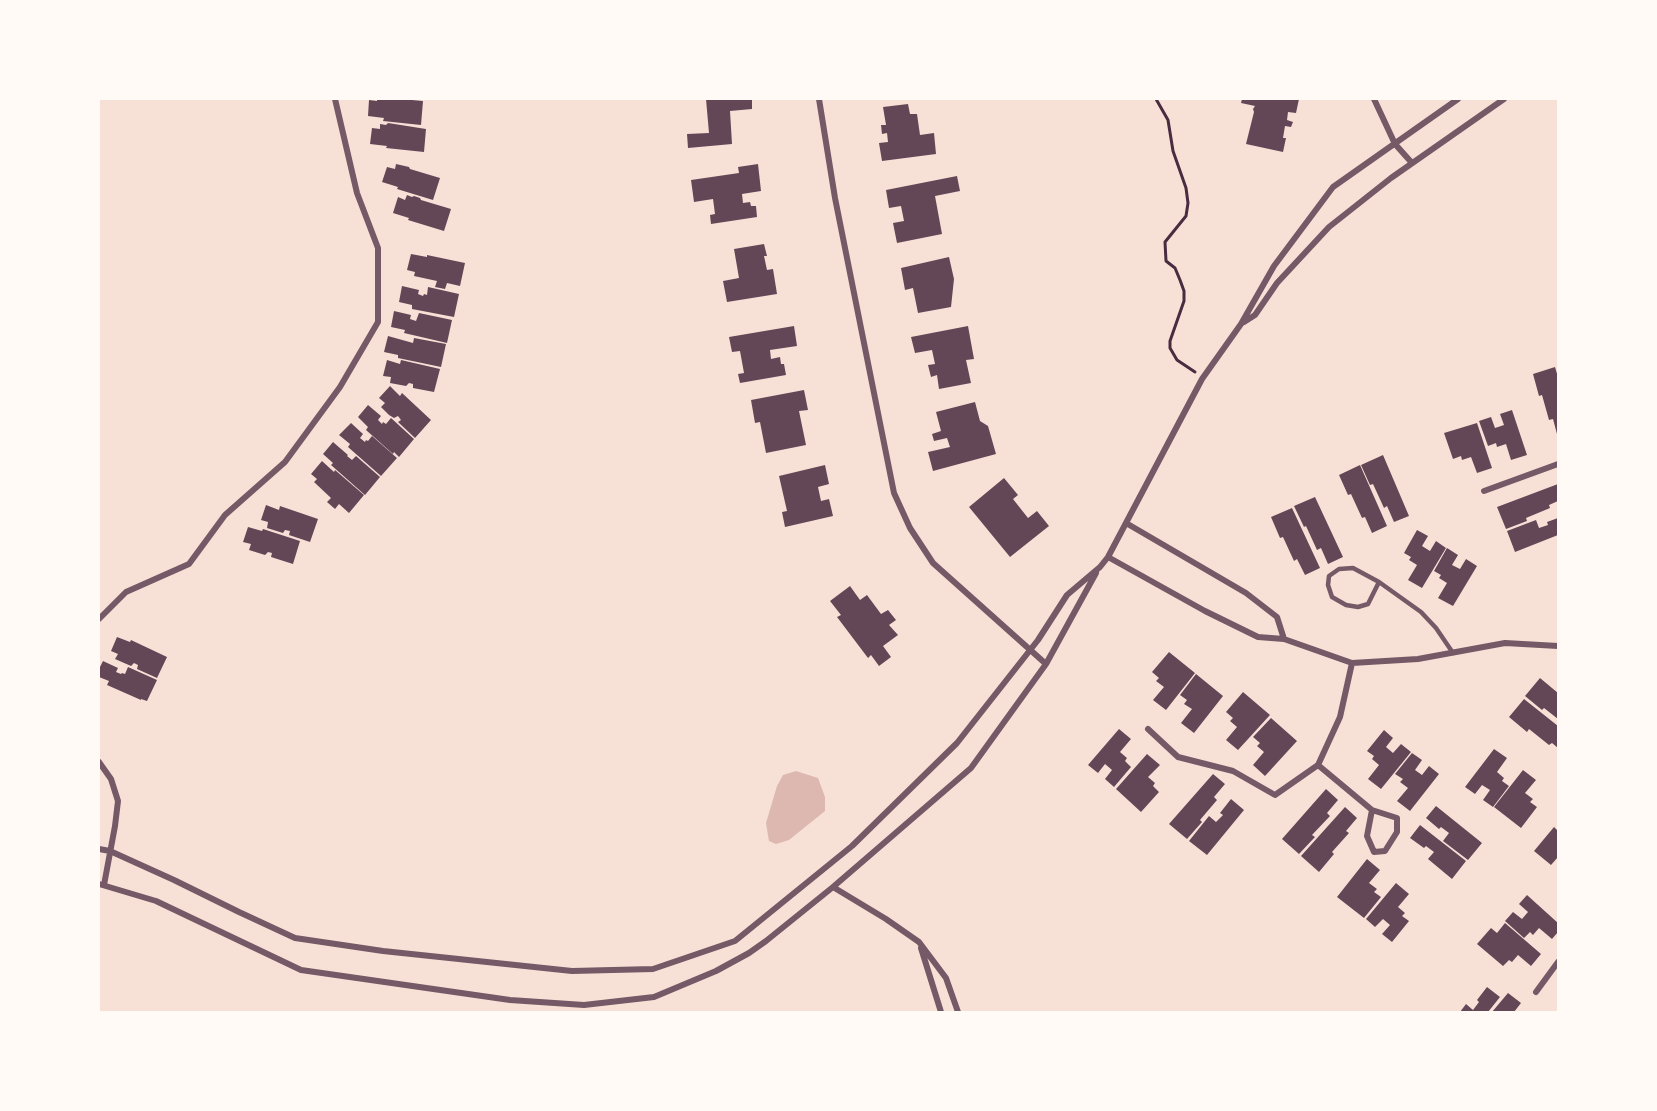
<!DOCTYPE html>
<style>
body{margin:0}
#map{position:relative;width:1657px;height:1111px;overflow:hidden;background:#f7e1d7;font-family:"PT Sans Narrow",sans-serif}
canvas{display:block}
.frame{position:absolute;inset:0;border:100px solid #fffaf5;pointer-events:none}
</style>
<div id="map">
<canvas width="1657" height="1111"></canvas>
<div class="frame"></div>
</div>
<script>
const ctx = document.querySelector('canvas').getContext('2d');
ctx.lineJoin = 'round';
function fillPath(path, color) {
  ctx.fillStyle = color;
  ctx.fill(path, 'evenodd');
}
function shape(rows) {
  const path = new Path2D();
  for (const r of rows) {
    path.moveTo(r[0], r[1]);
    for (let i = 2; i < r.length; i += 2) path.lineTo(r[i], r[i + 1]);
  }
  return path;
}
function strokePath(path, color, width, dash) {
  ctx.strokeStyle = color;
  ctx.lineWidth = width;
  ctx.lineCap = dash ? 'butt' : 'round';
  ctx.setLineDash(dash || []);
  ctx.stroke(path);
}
fillPath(shape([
 [796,771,818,778,825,797,825,811,789,840,776,844,769,841,766,823,777,786,783,775]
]), '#dcb8b0');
fillPath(shape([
 [377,99,401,99,423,101,421,125,383,121,384,118,368,116,369,100,377,101],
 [706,99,752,99,752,109,730,111,732,144,688,148,687,134,709,133],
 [1242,99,1299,99,1296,113,1288,112,1287,120,1293,122,1291,127,1285,126,1283,138,1286,138,1283,152,1246,144,1254,112,1253,109,1255,106,1241,103],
 [908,104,910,114,917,114,920,135,934,133,936,154,882,161,879,143,888,142,887,133,882,134,881,125,886,125,883,107],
 [388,123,426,129,424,152,386,148,387,146,370,144,372,128,380,129,380,124,386,125],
 [396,164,409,167,410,169,440,178,433,200,397,189,398,187,382,182,387,167,395,169],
 [758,164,761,191,742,194,743,203,750,202,751,206,756,206,757,217,711,224,710,215,715,214,713,199,694,202,691,180,739,173,738,167],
 [957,176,960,191,935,196,942,234,897,243,893,223,904,221,901,206,889,208,886,190],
 [407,195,412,197,414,196,420,198,421,200,451,209,444,231,408,220,409,218,393,213,398,197,405,200],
 [764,244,767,256,764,256,767,270,773,269,777,294,727,302,723,281,739,278,734,249],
 [411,254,427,257,427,255,465,263,460,286,447,283,445,289,435,287,437,281,414,276,415,272,407,270],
 [949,257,954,279,951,307,918,313,913,288,905,290,901,268],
 [402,286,419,290,418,294,423,296,424,294,427,295,428,287,459,294,454,317,412,309,412,305,399,302],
 [394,311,411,315,410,319,416,321,419,313,452,320,447,343,404,333,405,330,391,327],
 [794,326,797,346,770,350,771,359,780,357,781,364,784,364,786,375,740,383,738,374,744,373,740,351,732,352,729,337],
 [968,326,974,359,966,360,971,383,939,389,937,375,931,377,928,365,935,364,932,350,915,353,911,337],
 [388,336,413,343,414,338,446,344,441,367,398,358,398,355,384,352],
 [387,360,400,364,401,360,440,369,434,392,413,388,413,384,409,383,406,386,390,383,391,377,383,376],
 [1555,367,1558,377,1557,434,1553,419,1549,420,1542,395,1539,396,1533,374],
 [390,386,400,396,402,393,431,420,415,438,398,422,401,420,398,416,394,418,389,415,381,407,385,403,379,398],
 [804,390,808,410,799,411,806,445,766,453,760,422,755,423,751,400],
 [975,402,980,421,988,426,996,454,933,471,928,452,950,447,947,438,934,441,932,434,941,431,936,412],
 [368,405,381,416,378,420,382,424,383,422,386,424,391,418,414,439,399,457,394,452,393,454,366,430,368,427,358,417],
 [1512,410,1527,455,1511,460,1506,444,1497,447,1496,443,1488,446,1479,421,1491,417,1495,428,1504,425,1500,414],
 [351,423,363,434,360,438,365,442,366,440,368,441,372,436,397,458,381,476,348,447,350,444,339,435],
 [1477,423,1492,468,1477,473,1471,457,1462,460,1461,456,1453,459,1444,433],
 [333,442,348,455,347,456,352,460,356,456,380,477,365,495,331,465,333,463,323,454],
 [1383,455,1409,516,1394,522,1387,506,1384,508,1373,484,1370,485,1361,465],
 [322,461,334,472,335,470,364,495,349,513,339,504,335,509,327,502,331,498,314,482,317,479,311,474],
 [825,465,829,484,818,487,821,501,829,499,833,516,785,527,782,512,787,511,779,476],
 [1360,465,1387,526,1372,533,1365,517,1362,518,1351,494,1348,495,1339,475],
 [1004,478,1018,495,1013,499,1028,518,1037,511,1049,526,1010,557,969,507],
 [1558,484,1558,501,1549,505,1550,508,1526,518,1527,521,1506,529,1497,507],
 [1315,497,1343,557,1328,564,1321,548,1317,550,1306,526,1304,527,1294,506],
 [266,505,279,510,280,506,318,519,310,542,289,535,290,531,285,530,283,533,267,528,268,522,261,520],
 [1292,508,1320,568,1305,575,1297,559,1294,561,1283,537,1280,538,1271,517],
 [1558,518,1558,535,1515,552,1507,531,1536,520,1539,528,1548,525,1547,522],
 [248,527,262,531,263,529,300,541,293,564,271,557,272,553,268,552,265,555,249,550,251,544,243,542],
 [1417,530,1428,536,1422,546,1430,551,1436,541,1446,548,1422,588,1408,580,1417,565,1409,560,1411,557,1404,553],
 [1447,548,1458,555,1452,565,1460,569,1466,559,1477,566,1453,606,1438,598,1447,583,1439,578,1441,575,1434,571],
 [850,586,860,600,867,595,881,614,888,610,896,620,889,625,898,635,883,646,891,657,879,666,871,655,868,658,837,617,841,615,830,601],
 [117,637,130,642,131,640,167,657,157,678,137,669,138,665,134,663,131,666,115,659,118,654,111,651],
 [1169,652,1195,673,1166,710,1153,700,1164,687,1156,681,1159,678,1152,672],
 [103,661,118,668,116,672,121,674,122,673,125,674,128,667,157,680,147,701,141,699,141,700,107,685,109,681,99,677,99,669],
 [1196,674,1223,696,1194,733,1181,723,1192,709,1184,704,1187,700,1180,695],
 [1540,678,1558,693,1558,719,1544,708,1542,710,1525,696],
 [1243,692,1270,715,1238,750,1226,740,1237,727,1230,721,1233,718,1226,712],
 [1524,699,1558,726,1558,748,1552,743,1549,745,1529,729,1527,732,1509,717],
 [1271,718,1297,741,1265,776,1253,765,1264,752,1257,746,1260,743,1253,737],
 [1119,729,1131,739,1120,752,1127,758,1125,761,1131,767,1114,787,1105,779,1112,770,1105,764,1098,773,1088,765],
 [1384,730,1393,738,1386,747,1393,753,1401,744,1411,752,1381,789,1368,779,1379,765,1372,759,1374,756,1367,751],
 [1494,749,1507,758,1497,772,1504,778,1502,781,1509,786,1493,807,1483,800,1490,790,1482,785,1475,794,1465,787],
 [1412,753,1422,760,1415,770,1422,775,1429,766,1439,774,1410,811,1397,801,1408,788,1400,782,1403,779,1395,774],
 [1147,754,1160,765,1148,777,1155,783,1153,786,1159,792,1141,812,1116,789],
 [1523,770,1536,780,1525,793,1533,799,1530,802,1537,807,1521,828,1494,807],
 [1213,774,1225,784,1214,797,1217,800,1200,820,1202,822,1187,839,1169,824],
 [1326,789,1338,800,1327,813,1330,816,1312,835,1315,837,1299,854,1282,839],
 [1231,799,1244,810,1207,855,1189,841,1209,816,1216,822,1223,815,1220,813],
 [1436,806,1482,843,1468,860,1443,841,1449,833,1441,827,1439,829,1426,818],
 [1345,807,1357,818,1346,831,1349,833,1332,852,1334,854,1319,872,1301,856],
 [1420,825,1466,861,1452,879,1428,859,1434,852,1426,846,1424,848,1410,838],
 [1554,827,1558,831,1558,857,1551,865,1534,851],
 [1367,859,1380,870,1369,883,1377,889,1374,892,1381,897,1364,918,1337,897],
 [1396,883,1409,894,1398,907,1405,913,1402,916,1409,921,1392,942,1382,934,1390,925,1383,919,1375,927,1366,919],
 [1527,895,1558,923,1558,932,1552,939,1539,928,1533,935,1530,932,1524,938,1505,921,1513,912,1522,919,1528,912,1519,904],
 [1505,923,1541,954,1531,966,1518,955,1512,962,1509,960,1503,966,1477,944,1491,928,1497,933],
 [1487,987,1500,997,1488,1012,1460,1012,1466,1004,1473,1010,1479,1002,1477,1000],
 [1508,993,1521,1003,1514,1012,1492,1012]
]), '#644757');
strokePath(shape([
 [1156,99,1168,120,1173,151,1186,188,1188,203,1186,216,1165,242,1166,261,1175,268,1180,280,1184,291,1184,301,1170,341,1170,348,1177,360,1195,372]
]), '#4a2c40', 3);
strokePath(shape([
 [1379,582,1368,604,1358,607,1346,605,1332,597,1328,585,1329,576,1339,569,1353,568,1379,582,1421,612,1436,628,1453,653]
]), '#755966', 4.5);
strokePath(shape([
 [819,99,835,198,894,493,910,528,933,563,1046,664],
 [1374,99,1395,144,1412,163],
 [1244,322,1255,315,1277,283,1329,227,1391,178,1504,99],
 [1484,491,1558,464],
 [1126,523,1246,593,1277,617,1284,639],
 [1108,557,1205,611,1258,637,1284,639,1352,663,1418,659,1505,643,1558,646],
 [99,619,126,592,189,564,225,515,285,462,340,387,378,322,378,248,357,193,335,99],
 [1148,729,1178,757,1233,771,1275,795,1318,765,1340,717,1352,663],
 [99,762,111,779,118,801,115,826,104,885],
 [1318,765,1372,810,1367,836,1374,852,1385,851,1397,832,1397,818,1372,810],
 [99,849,110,851,174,880,239,912,295,938,383,951,572,971,653,969,735,941,852,846,957,743,1038,640,1067,595,1100,567,1108,557,1202,379,1241,324,1274,266,1333,187,1458,99],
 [99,884,156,901,301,970,510,1000,584,1005,654,997,716,971,749,953,766,941,833,887,971,768,1046,664,1096,573],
 [833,887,886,919,919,942,946,978,958,1012],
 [921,948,941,1012],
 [1536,992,1558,962]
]), '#755966', 6);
</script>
